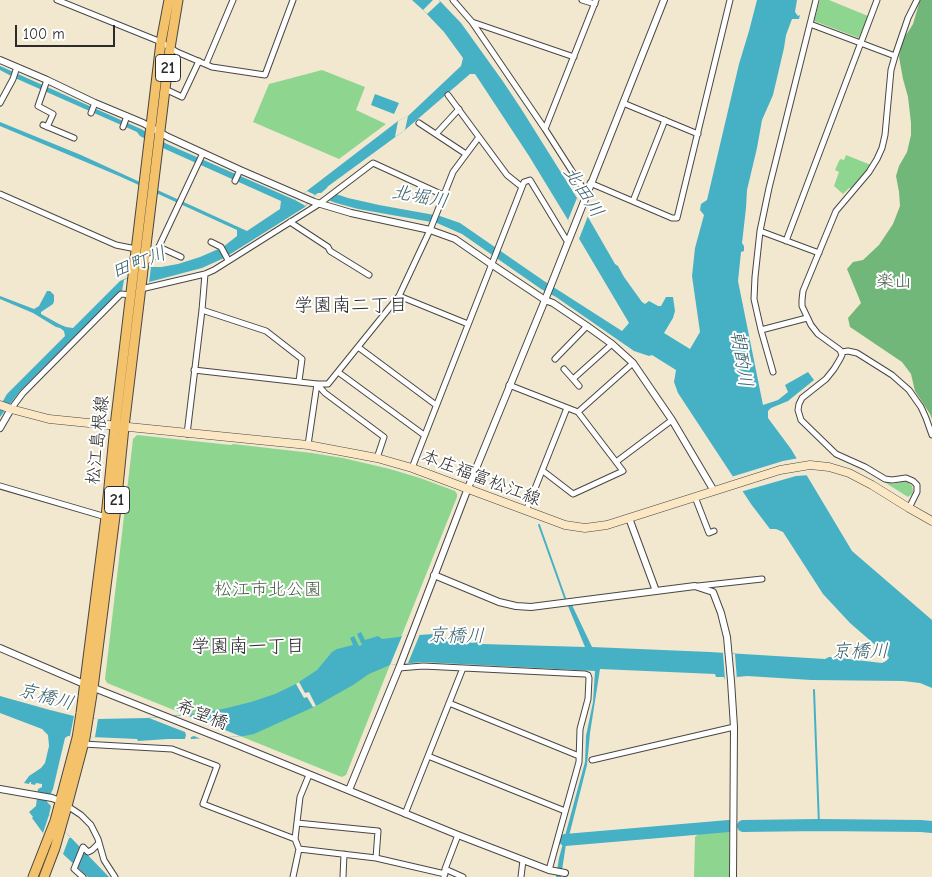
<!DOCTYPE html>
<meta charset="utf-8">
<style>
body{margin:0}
#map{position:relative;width:932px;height:877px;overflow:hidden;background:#f2e8d0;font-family:"Comic Neue",sans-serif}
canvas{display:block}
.scale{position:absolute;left:15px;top:25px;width:100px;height:22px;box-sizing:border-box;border:2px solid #2b2b2b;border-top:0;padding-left:6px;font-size:15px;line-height:18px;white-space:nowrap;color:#2b2b2b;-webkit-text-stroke:4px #fff;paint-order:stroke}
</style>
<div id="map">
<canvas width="932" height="877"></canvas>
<div class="scale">100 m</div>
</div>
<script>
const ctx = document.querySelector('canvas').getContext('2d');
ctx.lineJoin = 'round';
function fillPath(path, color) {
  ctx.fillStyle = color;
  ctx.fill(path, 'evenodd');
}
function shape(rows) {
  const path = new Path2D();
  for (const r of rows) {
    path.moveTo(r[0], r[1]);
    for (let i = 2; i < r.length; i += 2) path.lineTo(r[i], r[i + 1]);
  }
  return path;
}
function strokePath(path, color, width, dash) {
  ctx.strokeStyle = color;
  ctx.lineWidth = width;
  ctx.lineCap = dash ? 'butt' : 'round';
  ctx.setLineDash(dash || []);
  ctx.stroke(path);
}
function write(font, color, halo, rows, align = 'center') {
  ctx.font = font + ' "Comic Neue","Klee One",sans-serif';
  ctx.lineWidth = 4;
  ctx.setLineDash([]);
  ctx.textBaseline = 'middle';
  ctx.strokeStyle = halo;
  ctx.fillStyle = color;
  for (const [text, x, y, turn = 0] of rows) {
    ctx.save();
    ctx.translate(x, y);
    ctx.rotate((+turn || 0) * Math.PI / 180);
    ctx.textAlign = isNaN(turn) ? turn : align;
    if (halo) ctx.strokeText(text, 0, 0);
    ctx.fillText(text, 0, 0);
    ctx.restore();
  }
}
fillPath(shape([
 [820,0,829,0,868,16,859,38,814,21],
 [322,70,365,87,356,110,386,124,339,159,253,122,269,84],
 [846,155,871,165,852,189,849,188,843,194,834,186,839,172,835,170,840,159,844,160],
 [137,435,231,445,233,444,312,453,343,458,390,469,420,478,455,491,457,494,457,497,346,775,342,777,339,776,240,736,194,716,191,717,107,683,105,679,133,439],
 [881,480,893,484,904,481,908,482,912,486,913,491,912,494,908,497],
 [702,830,729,830,729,877,694,877,695,837]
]), '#8ed690');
fillPath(shape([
 [920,0,932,0,932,419,930,414,915,391,911,374,902,362,850,327,848,318,861,303,847,269,853,262,863,260,879,245,893,224,900,206,899,192,896,176,899,166,907,152,911,135,911,123,908,97,903,79,899,57,903,39,908,32,913,24]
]), '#72b77a');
fillPath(shape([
 [412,0,439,0,461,23,502,80,520,107,577,198,615,264,618,266,624,277,642,302,645,304,649,301,658,306,661,306,666,297,673,297,675,311,673,318,664,333,690,349,700,332,692,276,695,248,704,215,700,210,701,204,707,200,739,64,749,31,757,0,797,0,795,12,798,16,800,15,799,19,792,19,786,35,784,48,773,95,762,120,757,148,747,190,746,208,742,243,744,246,744,251,741,252,738,281,763,405,778,400,788,392,785,385,808,372,814,380,788,401,771,408,768,411,768,418,791,449,852,551,932,620,932,688,920,683,903,681,811,680,747,676,737,677,737,680,725,680,724,677,716,677,715,674,600,669,590,733,587,765,569,836,568,841,566,844,561,877,556,877,559,858,585,762,586,736,593,702,595,671,422,662,390,665,369,674,353,685,316,706,254,734,244,736,191,739,168,739,138,741,137,739,68,736,65,738,53,789,47,802,51,806,49,815,109,877,88,877,65,856,43,833,32,818,33,817,29,812,36,806,38,789,42,787,42,784,36,783,35,785,31,784,31,782,30,782,29,784,24,783,29,776,41,768,45,763,49,746,48,735,42,729,0,713,0,696,50,710,74,716,98,719,147,718,200,713,223,709,251,702,275,694,296,684,317,670,332,652,337,649,353,645,350,638,354,636,359,646,362,645,357,634,361,632,365,640,378,636,382,639,399,637,402,636,434,634,435,636,473,643,476,640,480,641,482,644,585,647,568,606,572,605,592,647,710,652,825,659,829,657,835,657,856,660,882,663,886,661,889,658,888,656,850,623,823,594,783,532,776,529,770,529,751,504,678,393,674,382,676,370,652,355,649,356,634,351,556,297,541,289,462,234,437,223,358,209,336,203,315,195,305,207,224,258,202,268,149,282,137,283,119,292,20,391,0,417,0,406,7,394,65,336,64,331,60,328,56,327,33,313,0,299,0,296,34,309,39,306,47,291,50,291,54,295,54,301,53,304,41,312,41,314,59,324,66,327,73,328,120,281,151,267,161,267,178,264,200,257,223,247,237,236,237,230,119,176,0,126,0,122,81,155,247,231,280,209,281,201,165,149,140,136,137,132,15,78,0,70,0,66,141,129,167,144,295,200,398,121,408,116,461,66,463,58,444,32,423,10],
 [470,74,475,74,481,83,529,156,568,220,629,323,622,331,544,281,460,223,440,216,379,205,348,198,336,194,327,187,405,130],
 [375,94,399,103,394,114,371,105]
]), '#46b0c5');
fillPath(shape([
 [433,0,439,0,440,2,427,14,423,10],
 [408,116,405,130,395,137,398,121],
 [328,187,336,194,329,201,315,195,305,206,304,205,295,200,307,191,315,195,318,193,321,193],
 [577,198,588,216,579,239,568,220],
 [151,267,149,282,137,283,122,291,124,280],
 [799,458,810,475,796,476,740,492,731,477,783,461],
 [420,634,408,663,390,665,402,636],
 [723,653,735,654,737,680,725,680],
 [299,682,305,693,309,692,316,706,313,707,307,697,304,698,296,684],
 [195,712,200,714,199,718,200,720,240,736,201,739,194,736,191,737,190,742,185,739,186,735,185,732,149,718,186,715,191,717,194,716],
 [74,716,98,719,95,737,70,736],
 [49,815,71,838,69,838,63,854,43,833]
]), '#f2e8d0');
strokePath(shape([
 [539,525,565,598],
 [814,690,819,825]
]), '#46b0c5', 2);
strokePath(shape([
 [743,826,819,825,921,826,932,827],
 [565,840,729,826]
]), '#46b0c5', 12);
const minor = shape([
 [57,0,161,42,177,52,212,67,265,75,293,0],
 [453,0,472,22,574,57],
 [582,0,595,4],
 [472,22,545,129,586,193],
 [810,24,895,56],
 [206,64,233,0],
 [47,80,38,106,53,114,47,127],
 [165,89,182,97,199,61],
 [0,103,13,79,17,67],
 [623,103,698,134],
 [91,113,95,103],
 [419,123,466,154],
 [43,125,74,138],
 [123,127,127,116],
 [545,129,596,0],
 [436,134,459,109],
 [235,181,240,170],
 [590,183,672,218,677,218,730,0],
 [522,187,524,182,530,180,567,241],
 [0,194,116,245,136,249],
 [633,201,665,120],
 [290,222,328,247,330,251,369,275],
 [760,231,819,253],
 [786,241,877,0],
 [211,242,221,247,228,260],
 [159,247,181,257],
 [144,262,154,257,203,153],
 [141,289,205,274,214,270,319,204,373,163,443,195],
 [399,296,468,324],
 [202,310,266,331,302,359,299,381],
 [807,318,761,330,754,299,755,277,760,231,769,188,816,0],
 [761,330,773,372],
 [358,347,436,405],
 [842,352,848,351,857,353,892,375,909,390,921,407,926,418,932,435],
 [555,359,587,326],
 [564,369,573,379,612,344],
 [194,370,317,384,328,384,399,296,430,230,453,172,479,137],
 [338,372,424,435],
 [573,379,579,386],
 [317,384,325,393,384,437,377,458],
 [509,385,578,412,623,471,573,494,543,471],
 [11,409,23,393,119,296,121,294,131,295],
 [578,412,633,363],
 [187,434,202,310,205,274],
 [308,445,317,384],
 [616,462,672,420],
 [412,468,522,187,507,175,448,95],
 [0,486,106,517],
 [695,497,709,533,714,531],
 [909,508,917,492,917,485,913,481,906,478,892,480,885,479,865,467,836,454,801,420,798,410,799,404,802,398,826,379,834,369,840,359,842,355,840,350,818,334,811,325,802,306,802,300,803,291,836,211,869,172,877,159,882,148,885,135,891,70,895,56,908,18,917,0],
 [526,511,567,408],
 [698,586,762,579],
 [399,668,423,666,585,674,588,675,589,678,588,699,580,729,579,762,549,870],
 [449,703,579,756],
 [83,744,172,749,217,766,203,804,295,839],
 [428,756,565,811],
 [592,760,734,727],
 [66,805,81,815,91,825,98,839,104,860,115,877],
 [405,814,463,668],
 [297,823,378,831,376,858],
 [299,849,376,858,445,874],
 [445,869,463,877],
 [83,877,74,869,83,847,88,852,92,850,99,843],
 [293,877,299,849,295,839,300,797,309,775],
 [343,877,344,854],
 [444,877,445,869,458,835],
 [521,877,523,860]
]);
const tertiary = shape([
 [0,60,47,80,95,103,143,123,168,137,240,170,314,202,351,213,430,230,455,239,491,264,545,300,553,303,587,326,612,344,633,363,672,420,714,491],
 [0,428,11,409],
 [629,518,656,591],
 [434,575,499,602,516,606,531,607,695,586,713,592,721,613,727,637,731,681,734,727,733,877],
 [0,648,84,684,235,744,458,835,549,870,565,873],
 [0,789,52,798,60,801],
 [349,790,399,668,468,488,545,300,664,0]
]);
const secondary = shape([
 [0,405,11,409,49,419,308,445,377,458,412,468,565,525,585,528,607,525,780,470,810,465,829,467,849,473,872,485,909,508,932,521]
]);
const primary = shape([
 [33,877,55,821,77,738,81,713,106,517,115,426,161,42,169,0],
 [44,877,55,848,67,806,85,738,93,688,115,516,124,427,144,262,170,48,178,0]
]);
strokePath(minor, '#494744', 7);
strokePath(tertiary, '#494744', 8);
strokePath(secondary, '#494744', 9);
strokePath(primary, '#494744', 11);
strokePath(minor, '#fff', 5);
strokePath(tertiary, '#fff', 6);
strokePath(secondary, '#fbe7c3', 8);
strokePath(primary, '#f4c26a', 9);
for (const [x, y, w] of [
 [168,68,25],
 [117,500,25]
]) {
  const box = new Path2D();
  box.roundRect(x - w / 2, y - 13.5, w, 27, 4);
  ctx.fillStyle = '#fff';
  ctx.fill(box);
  strokePath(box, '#2b2b2b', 1);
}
write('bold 16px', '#2b2b2b', null, [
 ["21",168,68],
 ["21",117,500]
]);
write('18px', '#495e49', '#fff', [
 ["楽山",894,282],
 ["松江市北公園",268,590]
]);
write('18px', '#2b2b2b', '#fff', [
 ["松江島根線",98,440,-84],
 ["本庄福富松江線",481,478,21],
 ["希望橋",202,715,21]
]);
write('italic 19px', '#366069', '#fff', [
 ["北田川",583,192,57],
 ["北堀川",420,197,10],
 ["田町川",139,263,-21],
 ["朝酌川",741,359,81],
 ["京橋川",456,636,1],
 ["京橋川",860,652],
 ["京橋川",46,697,15]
]);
write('19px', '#2b2b2b', '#fff', [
 ["学園南二丁目",351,306],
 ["学園南一丁目",248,647]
]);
</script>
